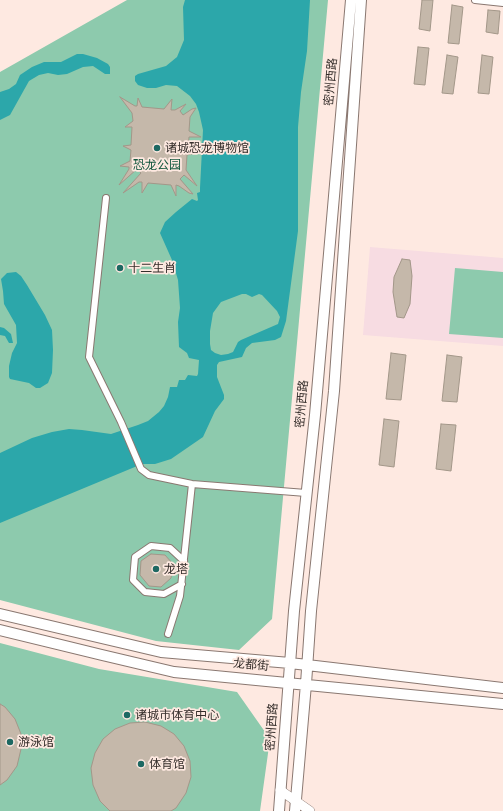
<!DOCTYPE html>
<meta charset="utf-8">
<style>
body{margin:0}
canvas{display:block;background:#fee9e1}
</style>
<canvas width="503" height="811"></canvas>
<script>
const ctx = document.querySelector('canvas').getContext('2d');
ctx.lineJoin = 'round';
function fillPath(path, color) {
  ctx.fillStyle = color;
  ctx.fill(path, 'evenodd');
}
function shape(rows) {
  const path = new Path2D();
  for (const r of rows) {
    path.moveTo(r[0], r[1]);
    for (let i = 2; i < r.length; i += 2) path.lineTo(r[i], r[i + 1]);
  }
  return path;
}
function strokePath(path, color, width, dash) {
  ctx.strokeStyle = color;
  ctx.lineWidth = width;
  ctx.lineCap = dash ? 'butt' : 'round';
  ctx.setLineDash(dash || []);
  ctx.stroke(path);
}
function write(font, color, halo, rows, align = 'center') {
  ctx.font = font + ' Cabin,"Noto Sans SC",sans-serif';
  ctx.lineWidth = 3.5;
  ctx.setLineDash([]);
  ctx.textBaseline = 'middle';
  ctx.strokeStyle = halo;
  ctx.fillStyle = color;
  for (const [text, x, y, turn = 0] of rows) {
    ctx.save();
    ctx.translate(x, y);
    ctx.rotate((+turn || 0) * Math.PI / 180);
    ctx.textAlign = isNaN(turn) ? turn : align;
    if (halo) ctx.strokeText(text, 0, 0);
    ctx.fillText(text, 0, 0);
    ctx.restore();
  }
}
fillPath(shape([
 [370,247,503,258,503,346,363,335]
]), '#f7dce2');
fillPath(shape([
 [127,0,328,0,272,619,239,650,156,641,0,600,0,72],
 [455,268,503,272,503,338,449,334],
 [0,643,99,669,237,692,270,739,260,811,0,811]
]), '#8dcaad');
fillPath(shape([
 [185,0,310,0,307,51,301,92,298,127,298,231,286,321,281,337,275,340,252,343,246,348,242,357,219,362,217,365,217,377,224,395,224,399,215,411,203,437,171,459,155,464,142,464,0,523,0,453,32,438,52,432,69,429,82,430,111,434,138,425,148,421,159,412,164,406,168,397,170,387,177,387,179,380,185,380,188,375,197,376,198,374,199,360,189,358,187,353,179,347,178,322,180,308,178,280,172,260,160,233,165,222,176,212,192,199,197,201,198,200,197,193,200,192,200,188,203,130,199,112,196,104,190,96,177,86,166,85,156,88,147,88,138,85,135,81,135,76,138,74,166,66,177,57,184,40,183,7],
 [242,294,246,294,252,297,259,294,262,295,277,311,280,317,278,324,241,340,238,342,233,352,228,354,221,355,215,353,211,350,210,344,210,331,213,313,221,302],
 [77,54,83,54,97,58,108,64,110,67,110,74,105,74,93,66,83,67,67,74,58,75,48,73,39,75,29,81,10,115,0,120,0,92,9,89,16,84,20,75,32,67,44,62,61,62],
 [16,272,21,276,27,285,45,315,52,330,53,350,52,373,48,383,40,388,36,388,29,383,10,379,9,377,9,366,12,353,17,343,16,325,4,304,3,291,1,279,7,273],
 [0,327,4,328,11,334,13,343,9,343,5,336,0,335]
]), '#2ca7aa');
const building = shape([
 [422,0,433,0,430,31,419,29,422,0],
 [452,5,463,7,459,44,448,43,452,5],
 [488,10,500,11,498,34,486,32,488,10],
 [418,47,429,48,425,85,414,84,418,47],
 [447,55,458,57,453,94,442,93,447,55],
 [482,55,493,57,489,94,478,93,482,55],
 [120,97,135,106,137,106,138,98,142,107,164,109,172,99,171,110,175,110,186,104,180,111,183,115,192,109,196,108,190,117,189,131,201,137,189,137,188,150,200,152,187,155,186,170,197,186,184,175,180,179,193,194,189,193,179,186,176,185,176,196,171,185,148,183,142,193,142,182,139,182,123,193,141,173,137,169,119,185,129,169,129,167,120,166,130,161,131,150,123,146,131,145,132,127,125,127,133,121,132,113,120,97],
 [402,259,410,260,412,276,410,304,404,318,397,317,393,292,394,277,402,259],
 [391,353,406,355,401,400,386,399,391,353],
 [447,355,462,357,457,402,442,401,447,355],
 [384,419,399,421,394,467,379,465,384,419],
 [441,424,456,425,451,471,436,469,441,424],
 [151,554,165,555,173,564,171,578,161,587,149,586,140,575,141,561,151,554],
 [0,704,5,707,15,719,21,734,21,749,17,766,7,780,0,785,0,704],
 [145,722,161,726,174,734,184,746,190,761,191,777,186,793,176,808,171,811,110,811,100,801,93,785,91,768,95,753,103,739,115,729,130,723,145,722]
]);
fillPath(building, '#c5b8aa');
strokePath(building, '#a39789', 1);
const street = shape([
 [475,0,503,3],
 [106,198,89,357,121,422,141,469,149,475,192,484,306,493],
 [182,584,164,594,145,592,133,580,135,557,151,546,170,548,184,561],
 [168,634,180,596,192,484]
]);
const secondary = shape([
 [280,790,310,811]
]);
const primary = shape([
 [0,614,161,652,290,663,503,688],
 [0,630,102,655,174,672,503,704],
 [279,811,294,611,315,415,351,0],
 [295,811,306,684,311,611,334,391,361,0]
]);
strokePath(street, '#8a7871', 8);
strokePath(secondary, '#8a7871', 10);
strokePath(primary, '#8a7871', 12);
strokePath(street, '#fff', 6);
strokePath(secondary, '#fff', 9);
strokePath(primary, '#fff', 10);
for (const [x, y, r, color] of [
 [157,148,4,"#1d6862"],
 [120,268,4,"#1d6862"],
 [156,569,4,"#1d6862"],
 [127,715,4,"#1d6862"],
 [10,742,4,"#1d6862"],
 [141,764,4,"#1d6862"]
]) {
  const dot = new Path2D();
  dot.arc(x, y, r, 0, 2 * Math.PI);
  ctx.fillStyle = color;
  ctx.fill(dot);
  strokePath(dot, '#fee9e1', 1.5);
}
write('12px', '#342d2a', '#fee9e1', [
 ["密州西路",331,82,-85],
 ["密州西路",302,404,-85],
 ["龙都街",251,665,5],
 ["密州西路",272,727,-86]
]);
write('12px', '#342d2a', '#fee9e1', [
 ["诸城恐龙博物馆",165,148],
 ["十二生肖",128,268],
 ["龙塔",164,569],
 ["诸城市体育中心",135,715],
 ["游泳馆",18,742],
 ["体育馆",149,764]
], 'left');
write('12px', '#13573e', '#fee9e1', [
 ["恐龙公园",157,165]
]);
</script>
